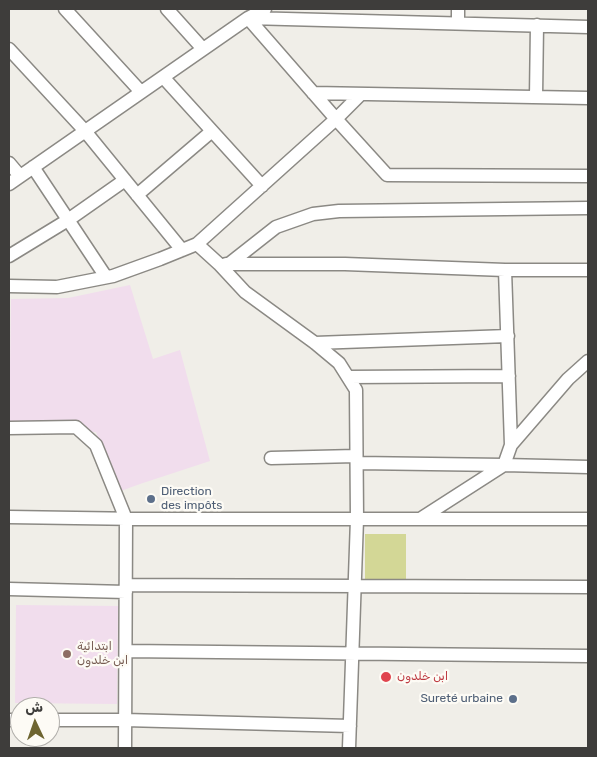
<!DOCTYPE html>
<meta charset="utf-8">
<style>
body{margin:0}
#map{position:relative;width:597px;height:757px;overflow:hidden;background:#f0eee8;font-family:Rubik,Cairo,sans-serif}
canvas{display:block}
.frame{position:absolute;inset:0;border:10px solid #3e3d3b;pointer-events:none}
.north{position:absolute;left:10px;top:697px;width:50px;height:50px;box-sizing:border-box;background:#fdfbf5;border:1px solid #b1afab;border-radius:50%;rotate:357deg;font-size:14px;font-weight:700;line-height:20px;text-align:center;color:#3e3d3b}
.north::after{content:'';display:block;margin:auto;width:18px;height:22px;background:#6e6531;clip-path:polygon(50% 0,100% 100%,50% 72%,0 100%)}
</style>
<div id="map">
<canvas width="597" height="757"></canvas>
<div class="frame"></div>
<div class="north">ش</div>
</div>
<script>
const ctx = document.querySelector('canvas').getContext('2d');
ctx.lineJoin = 'round';
function fillPath(path, color) {
  ctx.fillStyle = color;
  ctx.fill(path, 'evenodd');
}
function shape(rows) {
  const path = new Path2D();
  for (const r of rows) {
    path.moveTo(r[0], r[1]);
    for (let i = 2; i < r.length; i += 2) path.lineTo(r[i], r[i + 1]);
  }
  return path;
}
function strokePath(path, color, width, dash) {
  ctx.strokeStyle = color;
  ctx.lineWidth = width;
  ctx.lineCap = dash ? 'butt' : 'round';
  ctx.setLineDash(dash || []);
  ctx.stroke(path);
}
function write(font, color, halo, rows, align = 'center') {
  ctx.font = font + ' Rubik,Cairo,sans-serif';
  ctx.lineWidth = 4.5;
  ctx.setLineDash([]);
  ctx.textBaseline = 'middle';
  ctx.strokeStyle = halo;
  ctx.fillStyle = color;
  for (const [text, x, y, turn = 0] of rows) {
    ctx.save();
    ctx.translate(x, y);
    ctx.rotate((+turn || 0) * Math.PI / 180);
    ctx.textAlign = isNaN(turn) ? turn : align;
    if (halo) ctx.strokeText(text, 0, 0);
    ctx.fillText(text, 0, 0);
    ctx.restore();
  }
}
fillPath(shape([
 [130,285,153,359,180,350,210,461,140,484,118,492,96,432,9,435,11,299,68,298],
 [16,605,118,606,117,704,15,703]
]), '#f1dded');
fillPath(shape([
 [365,534,406,534,406,579,365,579]
]), '#d3d796');
const street = shape([
 [65,9,141,92],
 [167,9,203,49],
 [248,18,336,119,387,175,588,176],
 [248,18,588,27],
 [458,23,458,9],
 [9,49,85,131,182,250],
 [163,77,262,186],
 [313,93,588,98],
 [536,97,537,25],
 [9,163,20,176],
 [33,167,106,277],
 [9,184,248,18,265,9],
 [137,195,212,131],
 [197,244,219,264,245,292,315,343,339,363,356,390,357,519,349,748],
 [9,256,68,220,125,180],
 [226,264,345,264,505,270,588,270],
 [229,264,276,227,313,214,339,211,588,208],
 [9,286,57,287,113,276,160,259,197,244,336,119,361,94],
 [315,343,508,336],
 [348,377,509,376],
 [9,428,76,427,96,445,126,519,125,748],
 [511,445,568,379,588,361],
 [271,458,356,456],
 [357,463,504,465,588,467],
 [9,517,142,519,588,519],
 [420,519,504,465,511,445,505,270],
 [126,585,588,587],
 [9,589,126,592],
 [126,651,588,656],
 [9,720,20,720],
 [50,720,125,720,350,726]
]);
strokePath(street, '#8b8984', 15);
strokePath(street, '#fff', 12);
for (const [x, y, r, color] of [
 [151,499,5,"#5c6f8a"],
 [67,654,5,"#8d6e63"],
 [386,677,6,"#e0444e"],
 [513,699,5,"#5c6f8a"]
]) {
  const dot = new Path2D();
  dot.arc(x, y, r, 0, 2 * Math.PI);
  ctx.fillStyle = color;
  ctx.fill(dot);
  strokePath(dot, '#fdfbf5', 2);
}
write('12px', '#4e5e75', '#fdfbf5', [
 ["Direction",161,492],
 ["des impôts",161,506],
 ["Sureté urbaine",503,699,"right"]
], 'left');
write('12px', '#785e54', '#fdfbf5', [
 ["ابتدائية",77,647],
 ["ابن خلدون",77,661]
], 'left');
write('12px', '#be3a42', '#fdfbf5', [
 ["ابن خلدون",397,677]
], 'left');
</script>
